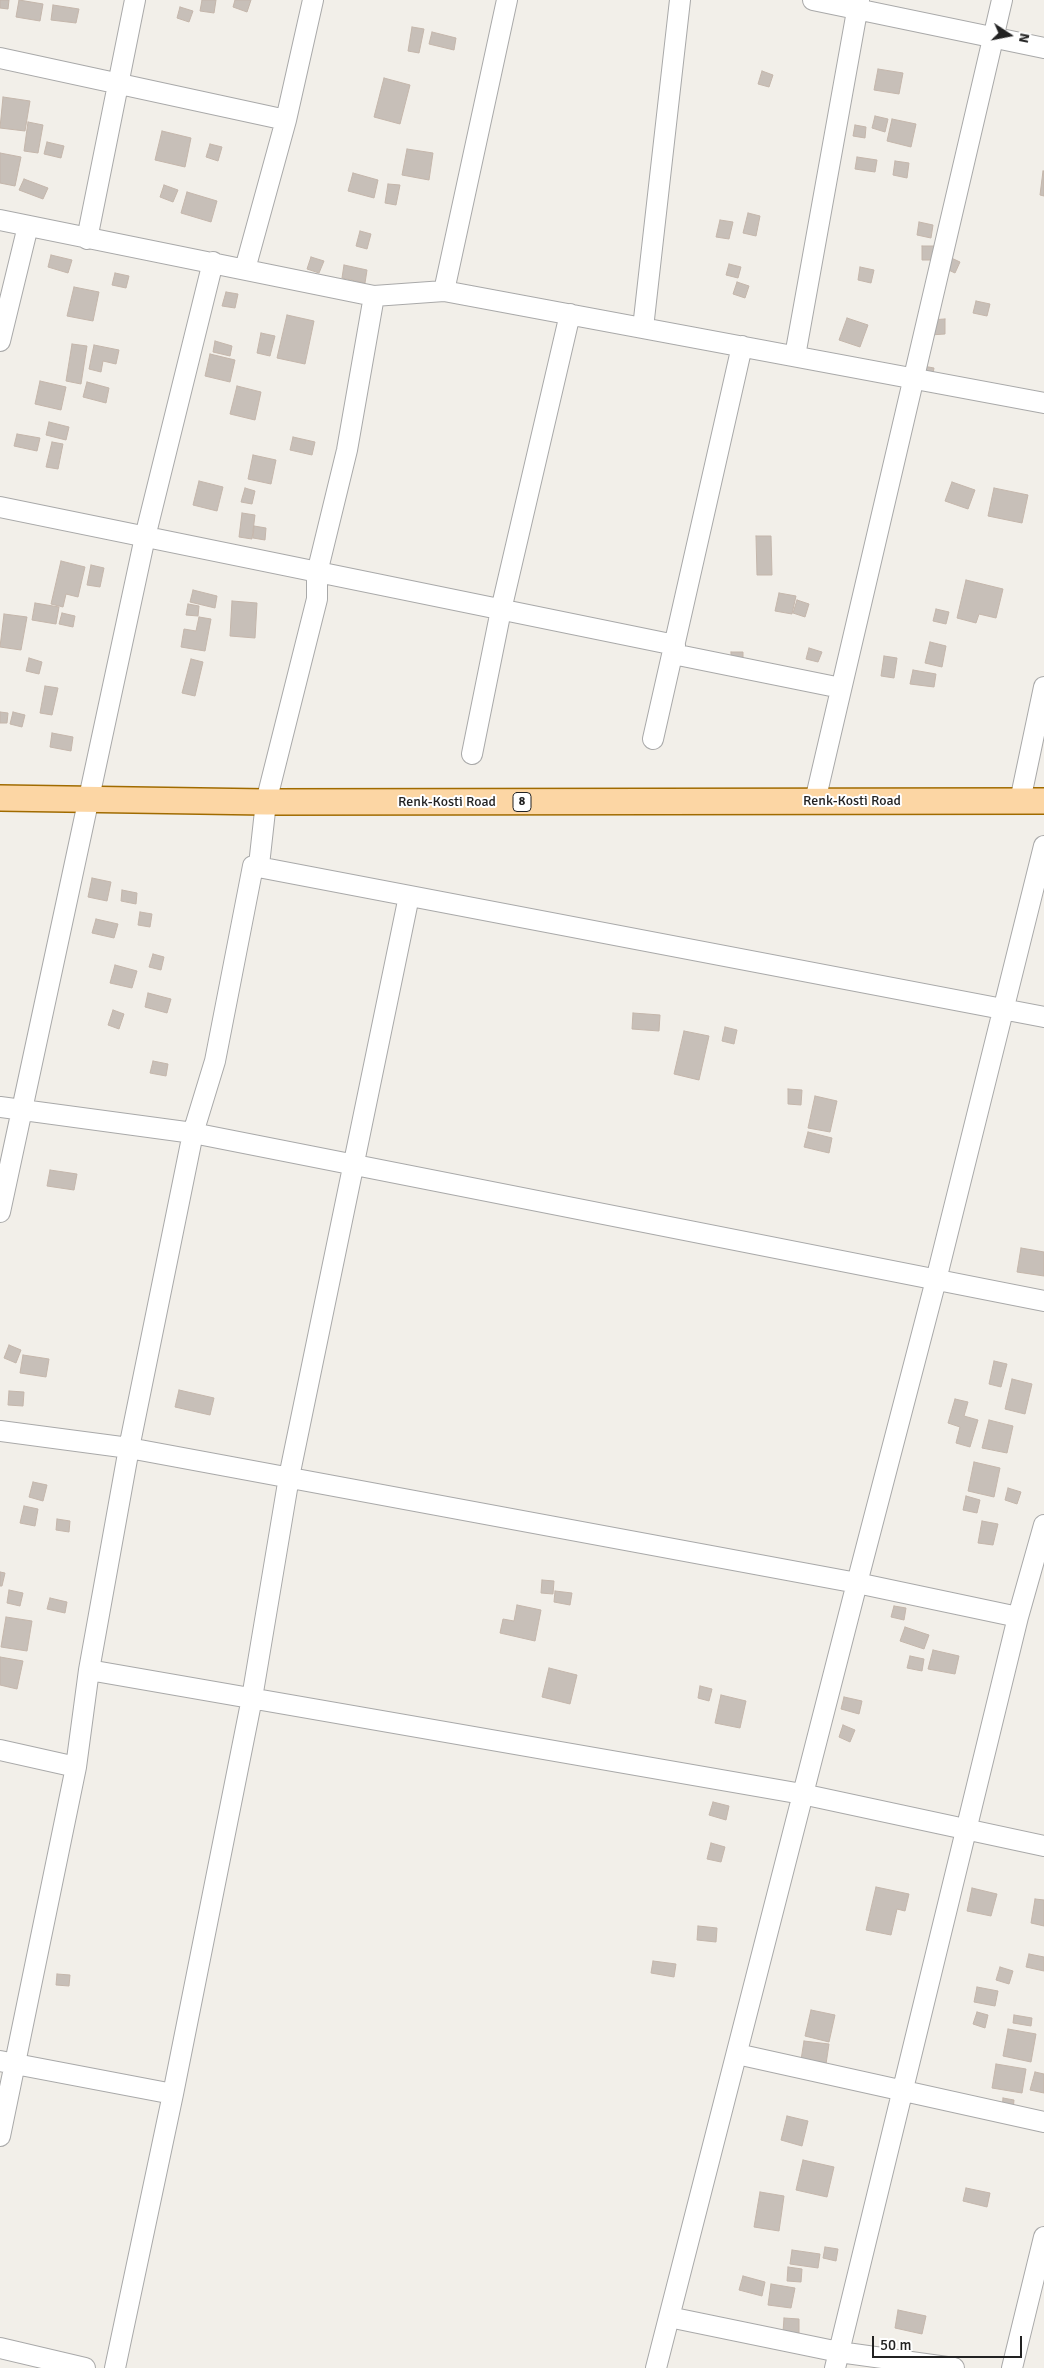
<!DOCTYPE html>
<style>
body{margin:0}
#map{position:relative;width:1044px;height:2368px;overflow:hidden;background:#f2efe9;font-family:Signika,sans-serif}
canvas{display:block}
.north{position:absolute;left:984px;top:10px;width:50px;height:50px;-webkit-text-stroke:4px #fff;paint-order:stroke;rotate:101deg;font-size:14px;font-weight:700;line-height:20px;text-align:center;color:#222}
.north::after{content:'';display:block;margin:auto;width:18px;height:22px;background:#222;clip-path:polygon(50% 0,100% 100%,50% 72%,0 100%)}
.scale{position:absolute;left:872px;top:2336px;width:150px;height:22px;box-sizing:border-box;border:2px solid #222;border-top:0;padding-left:6px;font-size:15px;line-height:18px;white-space:nowrap;color:#222;-webkit-text-stroke:4px #fff;paint-order:stroke}
</style>
<div id="map">
<canvas width="1044" height="2368"></canvas>
<div class="north">N</div>
<div class="scale">50 m</div>
</div>
<script>
const ctx = document.querySelector('canvas').getContext('2d');
ctx.lineJoin = 'round';
function fillPath(path, color) {
  ctx.fillStyle = color;
  ctx.fill(path, 'evenodd');
}
function shape(rows) {
  const path = new Path2D();
  for (const r of rows) {
    path.moveTo(r[0], r[1]);
    for (let i = 2; i < r.length; i += 2) path.lineTo(r[i], r[i + 1]);
  }
  return path;
}
function strokePath(path, color, width, dash) {
  ctx.strokeStyle = color;
  ctx.lineWidth = width;
  ctx.lineCap = dash ? 'butt' : 'round';
  ctx.setLineDash(dash || []);
  ctx.stroke(path);
}
function write(font, color, halo, rows, align = 'center') {
  ctx.font = font + ' Signika,sans-serif';
  ctx.lineWidth = 4;
  ctx.setLineDash([]);
  ctx.textBaseline = 'middle';
  ctx.strokeStyle = halo;
  ctx.fillStyle = color;
  for (const [text, x, y, turn = 0] of rows) {
    ctx.save();
    ctx.translate(x, y);
    ctx.rotate((+turn || 0) * Math.PI / 180);
    ctx.textAlign = isNaN(turn) ? turn : align;
    if (halo) ctx.strokeText(text, 0, 0);
    ctx.fillText(text, 0, 0);
    ctx.restore();
  }
}
const building = shape([
 [0,0,9,0,8,9,0,8,0,0],
 [19,0,43,4,40,21,16,17,19,0],
 [202,0,216,0,214,13,200,11,202,0],
 [235,0,251,0,247,12,233,7,235,0],
 [53,5,79,9,76,23,51,20,53,5],
 [180,7,193,11,189,22,177,18,180,7],
 [412,27,424,29,419,53,408,51,412,27],
 [432,32,456,38,454,50,429,44,432,32],
 [878,69,903,73,899,94,874,90,878,69],
 [762,71,773,75,769,87,758,84,762,71],
 [384,78,410,85,400,124,374,117,384,78],
 [3,97,30,101,25,131,0,128,3,97],
 [875,116,888,119,885,132,872,128,875,116],
 [892,119,916,124,911,147,887,141,892,119],
 [28,122,43,125,38,153,24,151,28,122],
 [855,125,866,127,865,138,853,136,855,125],
 [162,131,191,138,185,167,155,160,162,131],
 [47,142,64,146,61,158,44,154,47,142],
 [210,144,222,147,218,161,206,157,210,144],
 [407,149,433,153,429,180,402,175,407,149],
 [0,153,21,157,15,186,0,183,0,153],
 [857,157,877,160,875,172,855,169,857,157],
 [895,161,909,163,907,178,893,175,895,161],
 [1043,171,1044,171,1044,196,1040,195,1043,171],
 [353,173,378,180,374,198,348,191,353,173],
 [24,179,48,188,43,199,19,190,24,179],
 [388,184,400,185,396,205,385,203,388,184],
 [164,185,178,190,173,202,160,197,164,185],
 [187,192,217,201,211,222,181,213,187,192],
 [748,213,760,216,756,236,743,233,748,213],
 [720,220,733,222,729,239,716,237,720,220],
 [919,222,933,225,931,238,917,235,919,222],
 [360,231,371,234,367,249,356,246,360,231],
 [922,246,934,246,934,260,922,260,922,246],
 [51,255,72,260,68,273,48,267,51,255],
 [947,256,960,262,955,273,942,267,947,256],
 [311,257,324,261,319,273,307,269,311,257],
 [729,264,741,267,738,278,726,275,729,264],
 [344,265,367,270,365,283,342,278,344,265],
 [860,267,874,270,871,283,858,280,860,267],
 [115,273,129,276,126,288,112,285,115,273],
 [737,282,749,286,745,298,733,294,737,282],
 [74,287,99,292,93,321,67,316,74,287],
 [226,292,238,294,235,308,222,306,226,292],
 [976,301,990,304,987,316,973,313,976,301],
 [287,315,314,321,305,364,277,358,287,315],
 [847,318,868,325,860,347,839,340,847,318],
 [945,319,945,334,930,335,929,320,945,319],
 [261,333,275,336,270,356,257,353,261,333],
 [215,341,232,346,230,356,213,352,215,341],
 [72,344,87,346,81,384,66,381,72,344],
 [94,345,119,350,116,364,103,361,101,372,89,369,94,345],
 [210,354,235,360,230,382,205,376,210,354],
 [923,366,934,368,932,380,920,378,923,366],
 [40,381,66,387,61,410,35,404,40,381],
 [87,382,109,388,106,403,83,397,87,382],
 [237,386,261,392,255,420,230,414,237,386],
 [49,422,69,427,66,440,46,435,49,422],
 [17,434,40,438,37,451,14,446,17,434],
 [293,437,315,442,312,455,290,450,293,437],
 [52,442,63,444,58,469,46,467,52,442],
 [253,455,276,460,271,484,248,479,253,455],
 [199,481,223,487,217,511,193,505,199,481],
 [952,482,975,490,968,509,945,501,952,482],
 [245,488,255,491,252,504,241,502,245,488],
 [994,488,1028,495,1022,523,988,516,994,488],
 [242,513,255,515,252,539,239,537,242,513],
 [254,526,266,528,265,540,253,538,254,526],
 [756,536,771,536,772,575,757,575,756,536],
 [61,561,85,567,78,597,66,594,63,607,51,604,61,561],
 [91,565,104,568,100,587,87,585,91,565],
 [966,580,1003,589,996,618,979,614,976,623,957,618,966,580],
 [193,590,217,596,215,608,190,602,193,590],
 [779,593,796,596,792,614,775,611,779,593],
 [797,600,809,604,805,617,793,613,797,600],
 [232,601,257,603,255,638,230,636,232,601],
 [35,603,59,607,56,624,32,620,35,603],
 [188,604,199,606,198,616,186,615,188,604],
 [936,609,949,612,946,624,933,621,936,609],
 [62,613,75,616,73,627,59,624,62,613],
 [4,614,27,617,21,650,0,647,4,614],
 [199,617,211,619,205,651,181,647,184,629,196,631,199,617],
 [930,642,946,646,942,667,925,663,930,642],
 [809,648,822,652,818,662,806,659,809,648],
 [731,652,743,652,743,664,731,664,731,652],
 [884,656,897,658,894,678,881,676,884,656],
 [29,658,42,662,39,674,26,671,29,658],
 [191,659,203,662,195,696,182,693,191,659],
 [913,670,936,674,934,687,910,684,913,670],
 [45,686,58,688,52,715,40,713,45,686],
 [0,712,8,713,7,723,0,723,0,712],
 [13,712,25,715,22,727,10,724,13,712],
 [52,733,73,737,71,751,50,747,52,733],
 [92,878,111,882,107,901,88,897,92,878],
 [122,890,137,893,136,904,121,901,122,890],
 [140,912,152,914,150,927,138,925,140,912],
 [96,919,118,924,114,938,92,933,96,919],
 [153,954,164,957,161,970,149,967,153,954],
 [115,965,137,971,132,988,110,983,115,965],
 [148,993,171,999,167,1013,145,1007,148,993],
 [113,1010,124,1014,119,1029,108,1025,113,1010],
 [633,1013,660,1015,659,1031,632,1029,633,1013],
 [725,1027,737,1030,734,1044,722,1041,725,1027],
 [684,1031,709,1036,699,1080,674,1074,684,1031],
 [153,1061,168,1064,166,1076,150,1073,153,1061],
 [788,1089,802,1090,801,1105,788,1104,788,1089],
 [815,1096,837,1101,830,1132,808,1128,815,1096],
 [808,1132,832,1138,829,1153,804,1147,808,1132],
 [50,1170,77,1174,74,1190,47,1186,50,1170],
 [1021,1248,1044,1252,1044,1276,1017,1272,1021,1248],
 [9,1345,21,1350,16,1363,4,1358,9,1345],
 [23,1355,49,1359,46,1377,20,1373,23,1355],
 [994,1361,1007,1364,1001,1387,989,1384,994,1361],
 [1012,1379,1032,1384,1025,1414,1005,1409,1012,1379],
 [179,1390,214,1398,210,1415,175,1407,179,1390],
 [9,1391,24,1392,23,1406,8,1405,9,1391],
 [955,1399,968,1402,964,1416,978,1420,970,1447,956,1443,960,1427,948,1423,955,1399],
 [989,1420,1013,1426,1007,1453,982,1448,989,1420],
 [974,1462,1000,1468,994,1497,968,1491,974,1462],
 [33,1482,47,1485,43,1501,29,1497,33,1482],
 [1008,1488,1021,1492,1017,1504,1005,1500,1008,1488],
 [966,1496,980,1500,977,1513,963,1510,966,1496],
 [24,1506,38,1509,35,1526,20,1523,24,1506],
 [57,1519,70,1521,69,1532,56,1530,57,1519],
 [982,1521,998,1524,993,1545,978,1543,982,1521],
 [0,1572,5,1573,2,1586,0,1586,0,1572],
 [542,1580,554,1581,553,1594,541,1593,542,1580],
 [9,1590,23,1593,20,1606,7,1603,9,1590],
 [555,1591,572,1593,570,1605,554,1602,555,1591],
 [50,1598,67,1602,65,1613,47,1609,50,1598],
 [517,1605,541,1610,535,1641,500,1633,503,1619,514,1621,517,1605],
 [894,1606,906,1608,904,1620,891,1617,894,1606],
 [6,1617,32,1621,27,1651,1,1647,6,1617],
 [905,1627,929,1635,924,1649,900,1641,905,1627],
 [933,1650,959,1656,955,1674,928,1669,933,1650],
 [910,1656,924,1659,922,1671,907,1668,910,1656],
 [0,1657,23,1661,17,1689,0,1685,0,1657],
 [549,1668,577,1675,570,1704,542,1697,549,1668],
 [700,1686,712,1689,709,1701,698,1698,700,1686],
 [721,1695,746,1701,740,1728,715,1723,721,1695],
 [844,1697,862,1701,859,1714,841,1709,844,1697],
 [843,1725,855,1730,850,1742,839,1737,843,1725],
 [713,1802,729,1806,726,1820,709,1815,713,1802],
 [711,1843,725,1847,721,1862,707,1859,711,1843],
 [876,1887,909,1894,905,1911,897,1909,891,1935,866,1930,876,1887],
 [972,1888,997,1894,991,1916,967,1911,972,1888],
 [1035,1899,1044,1900,1044,1926,1031,1923,1035,1899],
 [698,1926,717,1928,716,1942,697,1940,698,1926],
 [1029,1954,1044,1957,1044,1971,1026,1967,1029,1954],
 [653,1961,676,1964,674,1977,651,1973,653,1961],
 [1000,1967,1013,1971,1009,1984,996,1980,1000,1967],
 [57,1974,70,1975,69,1986,56,1985,57,1974],
 [977,1987,998,1991,995,2006,974,2002,977,1987],
 [811,2010,835,2015,829,2042,805,2036,811,2010],
 [977,2012,988,2015,985,2028,973,2024,977,2012],
 [1014,2015,1032,2018,1031,2026,1013,2023,1014,2015],
 [1008,2029,1036,2034,1031,2062,1003,2056,1008,2029],
 [804,2041,829,2044,826,2064,801,2060,804,2041],
 [996,2064,1026,2069,1022,2093,992,2088,996,2064],
 [1035,2072,1044,2074,1044,2093,1030,2090,1035,2072],
 [1003,2098,1014,2100,1013,2111,1002,2110,1003,2098],
 [787,2116,808,2121,802,2146,781,2140,787,2116],
 [803,2160,834,2167,827,2197,796,2190,803,2160],
 [966,2188,990,2193,987,2207,963,2201,966,2188],
 [760,2192,784,2196,779,2231,754,2227,760,2192],
 [825,2247,838,2249,836,2261,823,2258,825,2247],
 [792,2250,820,2254,818,2268,790,2264,792,2250],
 [788,2267,802,2269,801,2282,787,2281,788,2267],
 [743,2276,765,2282,762,2296,739,2290,743,2276],
 [771,2284,795,2288,791,2308,768,2305,771,2284],
 [898,2310,926,2316,922,2334,895,2328,898,2310],
 [784,2318,799,2319,799,2333,783,2332,784,2318]
]);
fillPath(building, '#c7bfb8');
strokePath(building, '#c4b6ab', 1);
const minor = shape([
 [813,0,1044,48],
 [0,58,286,120],
 [0,220,374,296,444,291,1044,403],
 [87,239,135,0],
 [245,269,286,120,313,0],
 [444,291,507,0],
 [643,328,680,0],
 [0,341,28,226],
 [795,356,859,0],
 [0,507,675,645],
 [673,654,841,688],
 [653,739,742,346],
 [472,754,501,610,570,314],
 [815,801,1002,0],
 [1020,801,1044,687],
 [253,866,1044,1017],
 [0,1107,193,1133,1044,1301],
 [0,1212,145,537,213,262],
 [0,1431,129,1448,857,1583,1018,1617,835,2368],
 [1018,1617,1044,1525],
 [89,1670,802,1794,1044,1846],
 [0,1750,76,1767],
 [737,2054,1044,2122],
 [0,2061,173,2094],
 [0,2136,76,1767,89,1670,129,1448,193,1133,215,1061,253,866,259,865,266,802,317,599,317,573,347,450,374,296],
 [669,2317,839,2352,954,2368],
 [0,2348,85,2368],
 [115,2368,173,2094,252,1698,289,1477,409,896],
 [656,2368,857,1583,936,1280,1044,846],
 [1012,2368,1044,2237]
]);
const major = shape([
 [0,798,266,802,1044,801]
]);
strokePath(minor, '#a9a9a9', 22);
strokePath(major, '#a06b00', 28);
strokePath(minor, '#fff', 20);
strokePath(major, '#fcd6a4', 25);
for (const [x, y, w] of [
 [522,802,18]
]) {
  const box = new Path2D();
  box.roundRect(x - w / 2, y - 9.5, w, 19, 4);
  ctx.fillStyle = '#fff';
  ctx.fill(box);
  strokePath(box, '#222', 1);
}
write('bold 12px', '#222', null, [
 ["8",522,802]
]);
write('14px', '#222', '#fff', [
 ["Renk-Kosti Road",852,801],
 ["Renk-Kosti Road",447,802]
]);
</script>
